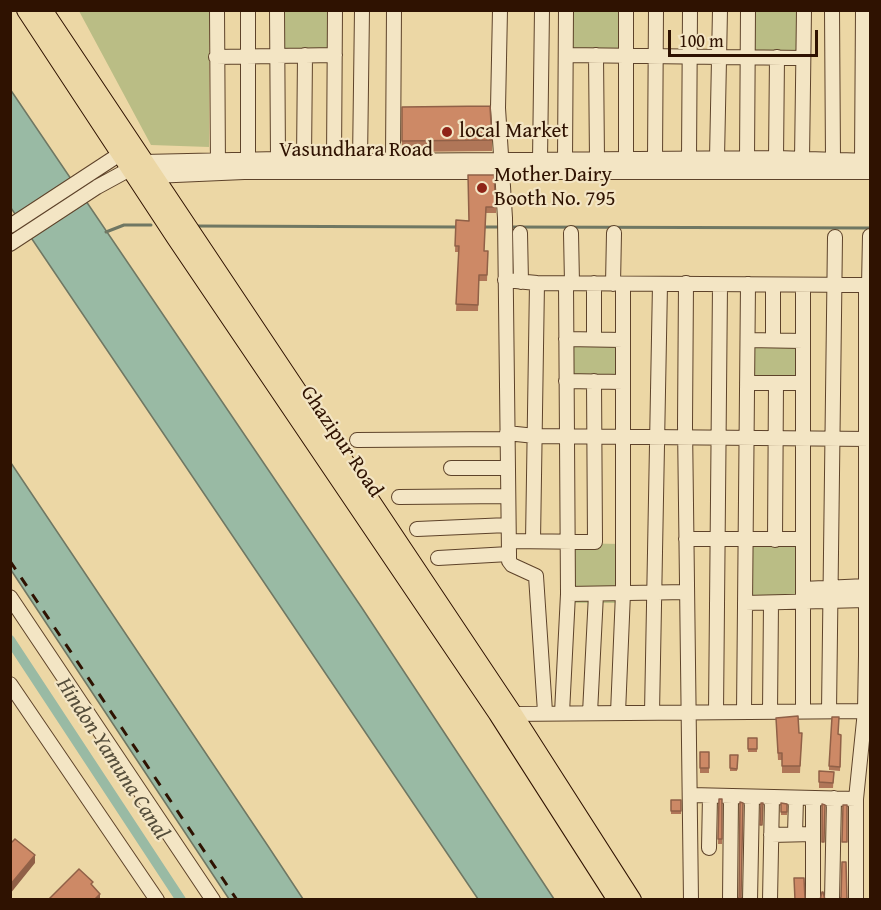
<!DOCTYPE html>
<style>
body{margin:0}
#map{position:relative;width:881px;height:910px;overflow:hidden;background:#ecd7a5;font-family:"Gentium Book Plus",serif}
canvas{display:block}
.frame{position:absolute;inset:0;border:12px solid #2f1201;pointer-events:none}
.scale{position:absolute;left:668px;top:30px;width:150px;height:27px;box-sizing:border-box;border:3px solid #2f1201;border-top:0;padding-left:8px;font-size:18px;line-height:21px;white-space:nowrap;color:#2f1201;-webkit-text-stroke:4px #f3e5c4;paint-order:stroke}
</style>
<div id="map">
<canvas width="881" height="910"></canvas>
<div class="frame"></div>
<div class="scale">100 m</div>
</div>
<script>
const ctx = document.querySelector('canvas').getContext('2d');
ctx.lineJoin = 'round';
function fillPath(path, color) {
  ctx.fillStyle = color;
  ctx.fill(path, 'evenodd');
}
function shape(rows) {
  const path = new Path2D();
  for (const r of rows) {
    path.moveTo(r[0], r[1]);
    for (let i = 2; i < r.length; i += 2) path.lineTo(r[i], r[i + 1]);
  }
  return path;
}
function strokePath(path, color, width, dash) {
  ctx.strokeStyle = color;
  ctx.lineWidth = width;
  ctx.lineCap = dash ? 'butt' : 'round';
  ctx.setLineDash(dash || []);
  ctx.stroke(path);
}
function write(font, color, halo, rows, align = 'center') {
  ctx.font = font + ' "Gentium Book Plus",serif';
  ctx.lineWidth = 4.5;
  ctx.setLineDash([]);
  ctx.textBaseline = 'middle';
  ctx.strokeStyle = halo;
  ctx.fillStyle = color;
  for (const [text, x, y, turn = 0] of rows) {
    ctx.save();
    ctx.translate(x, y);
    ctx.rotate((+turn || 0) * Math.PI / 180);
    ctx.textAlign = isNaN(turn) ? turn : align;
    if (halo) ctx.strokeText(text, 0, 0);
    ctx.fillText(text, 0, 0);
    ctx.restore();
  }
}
fillPath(shape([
 [79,11,209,11,209,147,151,145],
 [279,11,332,11,331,54,279,54],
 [571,11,624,11,623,54,571,54],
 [748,11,801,11,800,55,748,55],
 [572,344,620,344,619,379,572,378],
 [749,345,797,345,797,379,749,379],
 [746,542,798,542,798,601,745,602],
 [568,543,621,544,620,603,568,603]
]), '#babd85');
const water = shape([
 [10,89,362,608,554,899,478,899,11,208,10,89],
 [11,463,268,846,303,899,229,899,11,570,11,463]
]);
fillPath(water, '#99baa4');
strokePath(water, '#6f7763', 1.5);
strokePath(shape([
 [194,226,458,227],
 [482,227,500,227],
 [509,227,870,228],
 [106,232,124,225,151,225]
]), '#6f7763', 3);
strokePath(shape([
 [10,640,181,900]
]), '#99baa4', 10);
const minor = shape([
 [217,10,218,168],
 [248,10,248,159],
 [277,10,278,159],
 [500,10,498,108,505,218,509,554,509,561,512,565,536,576,545,712],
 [832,10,833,159],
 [566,55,803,58],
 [596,55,597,160],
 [216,57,335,55],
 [689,158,690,10],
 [717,158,720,10],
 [776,158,777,57],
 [393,159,394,10],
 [655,159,656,10],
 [747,159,748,10],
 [802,159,804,10],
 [304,160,305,55],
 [334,160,335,10],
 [540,160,542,10],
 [565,160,566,10],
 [626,160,626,10],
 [360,161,362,10],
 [862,162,863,10],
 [10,226,120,154,143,162,278,159,360,161,776,158,870,161],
 [520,233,521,282],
 [571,233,572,283],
 [10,244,97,187,130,169,153,176,244,172,870,172],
 [505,280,537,283,870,285],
 [594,283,594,339],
 [686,283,685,425,691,900],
 [613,284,614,233],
 [869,285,870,236],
 [566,339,623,340],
 [748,340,803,341],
 [773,340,773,285],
 [566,381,623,382],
 [747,383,803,383],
 [507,433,535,436,870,439],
 [357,440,507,439],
 [451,468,508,468],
 [399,497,508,496],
 [417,529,508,525],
 [686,539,803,539],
 [775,540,776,383],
 [509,541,595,542,594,381],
 [533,541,537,283],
 [438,558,509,554],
 [803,589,866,586],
 [568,594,687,592],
 [10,597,213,900],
 [745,603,866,600],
 [10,684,157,900],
 [803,711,803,285],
 [829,711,835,237],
 [716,712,720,285],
 [744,712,748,284],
 [770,712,771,603],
 [562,713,568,594,566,283],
 [590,713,596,594],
 [618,713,623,593,623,284],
 [652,713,660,284],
 [507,714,870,711],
 [691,795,856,799],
 [813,798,813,900],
 [795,834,796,798],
 [771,835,813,834],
 [709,848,710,796],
 [730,900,731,797],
 [750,900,752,797],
 [770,900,772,797],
 [832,900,834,798],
 [856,900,856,799,865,711,866,656,866,285]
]);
const major = shape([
 [26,10,176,238,498,714,617,900],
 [43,10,513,714,632,900]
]);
strokePath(minor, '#5e432a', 16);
strokePath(major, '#2f1201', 20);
strokePath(minor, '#f3e5c4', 14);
strokePath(major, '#ecd7a5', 18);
strokePath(shape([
 [10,561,237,900]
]), '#2f1201', 3, [10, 10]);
fillPath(shape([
 [402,107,492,140,492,151,402,152],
 [468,175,496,207,496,213,486,213,484,251,488,251,487,281,479,281,478,311,456,311,459,252,455,252,456,220,469,221],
 [776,718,799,733,802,733,800,773,782,773,782,760,778,760],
 [838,734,841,735,840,771,829,770,829,766],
 [748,738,757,738,757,752,748,752],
 [700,752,709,752,709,773,700,773],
 [730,755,738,755,737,771,730,771],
 [819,771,834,772,833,788,819,788],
 [719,799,722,799,722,844,718,844],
 [671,800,681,800,681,814,671,814],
 [781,803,787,804,787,815,781,815]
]), '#b07658');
fillPath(shape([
 [35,855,35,863,10,894,10,885],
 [100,894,100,900,94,900]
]), '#906047');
const building = shape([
 [490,106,492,140,402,141,402,107,490,106],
 [468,175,494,175,496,207,486,207,484,251,488,251,487,275,479,275,478,305,456,304,459,246,455,246,456,220,469,221,468,175],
 [798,716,799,733,802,733,800,766,782,766,782,753,778,753,776,718,798,716],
 [832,717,839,717,838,734,841,735,840,767,829,766,832,717],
 [748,738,757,738,757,749,748,749,748,738],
 [700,752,709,752,709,768,700,768,700,752],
 [730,755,738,755,737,769,730,768,730,755],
 [819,771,834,772,833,783,819,782,819,771],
 [719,799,722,799,722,839,718,839,719,799],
 [671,800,681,800,681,811,671,811,671,800],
 [740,802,743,803,741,897,742,900,738,900,739,897,740,802],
 [761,803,763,803,762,825,760,825,761,803],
 [781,803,787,804,787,812,781,812,781,803],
 [822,804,825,805,824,842,822,842,822,804],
 [843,805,847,805,847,842,842,842,843,805],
 [15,839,35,855,10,885,10,844,15,839],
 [842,862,846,862,847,900,840,900,841,897,842,862],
 [79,869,93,882,91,884,100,894,94,900,48,900,79,869],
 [794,878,804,878,805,900,795,900,794,878],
 [822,892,823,892,825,900,820,900,822,892]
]);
fillPath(building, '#cd8966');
strokePath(building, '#906047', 1.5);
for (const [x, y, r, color] of [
 [447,132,6,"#8f2418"],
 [482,188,6,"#8f2418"]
]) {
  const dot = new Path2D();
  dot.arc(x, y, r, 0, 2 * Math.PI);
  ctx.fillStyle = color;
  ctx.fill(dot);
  strokePath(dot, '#f3e5c4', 2);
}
write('21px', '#2f1201', '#f3e5c4', [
 ["local Market",459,132],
 ["Mother Dairy",494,176],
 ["Booth No. 795",494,200]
], 'left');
write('21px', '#2f1201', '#f3e5c4', [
 ["Vasundhara Road",356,151],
 ["Ghazipur Road",341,442,56]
]);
write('italic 22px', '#544d3a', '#f3e5c4', [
 ["Hindon Yamuna Canal",112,759,57]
]);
</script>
